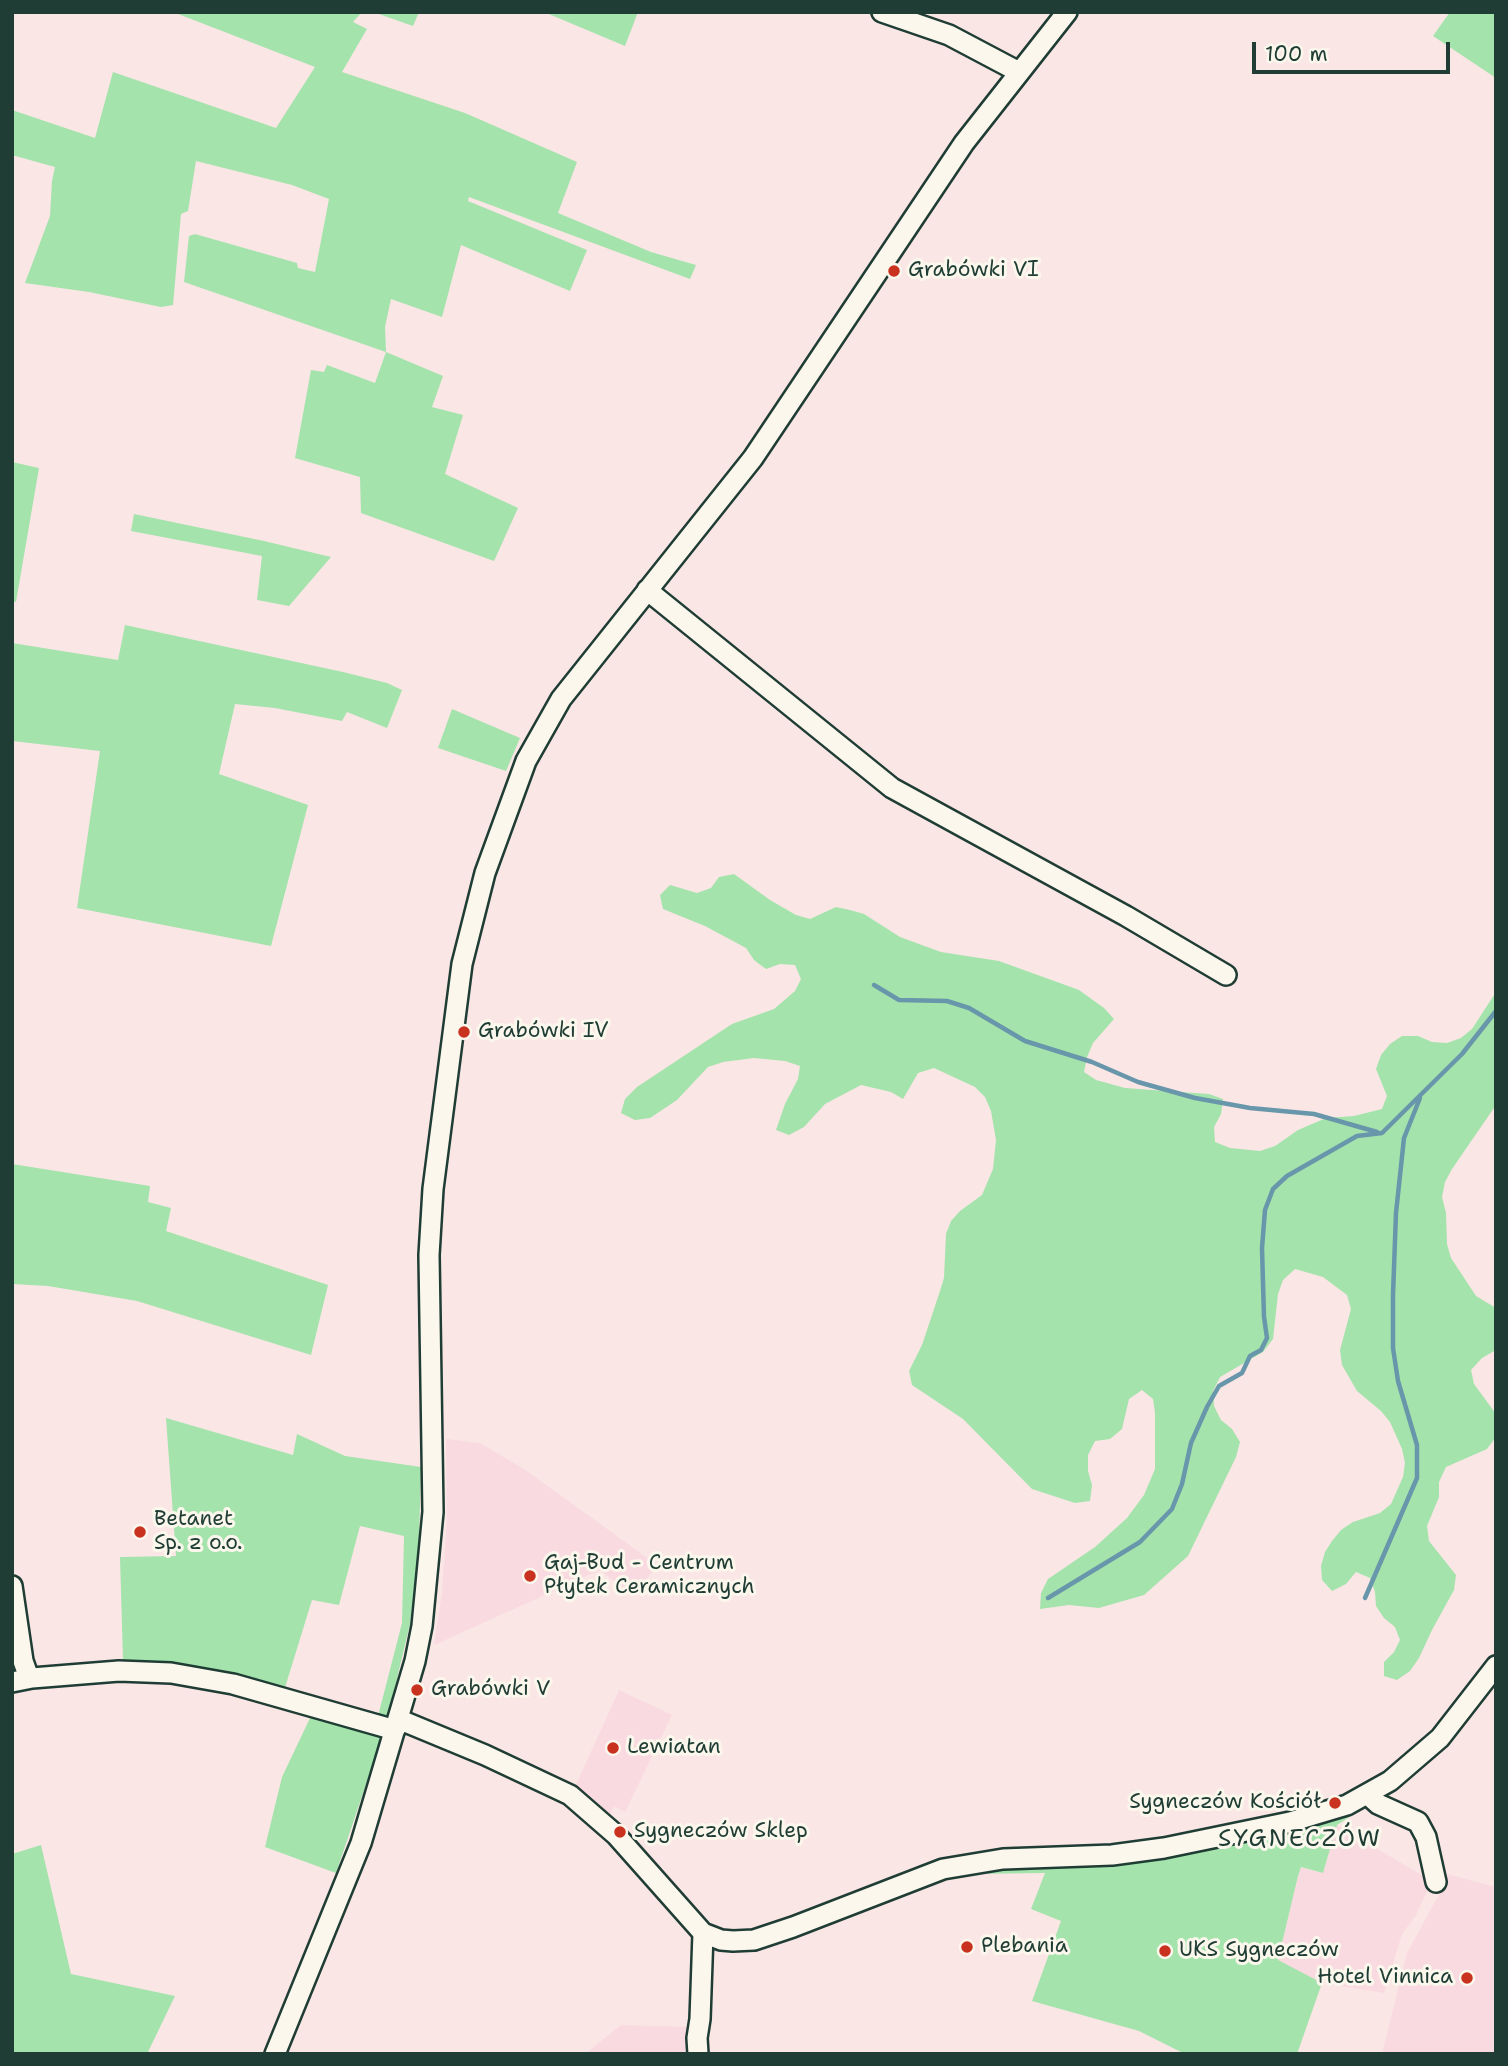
<!DOCTYPE html>
<meta charset="utf-8">
<style>
body{margin:0}
#map{position:relative;width:1508px;height:2066px;overflow:hidden;background:#fae6e5;font-family:"Shantell Sans",sans-serif}
canvas{display:block}
.frame{position:absolute;inset:0;border:14px solid #1f3d34;pointer-events:none}
.scale{position:absolute;left:1252px;top:42px;width:198px;height:32px;box-sizing:border-box;border:4px solid #1f3d34;border-top:0;padding-left:9px;font-size:21px;line-height:24px;white-space:nowrap;color:#1f3d34;-webkit-text-stroke:5px #fbf7ec;paint-order:stroke}
</style>
<div id="map">
<canvas width="1508" height="2066"></canvas>
<div class="frame"></div>
<div class="scale">100 m</div>
</div>
<script>
const ctx = document.querySelector('canvas').getContext('2d');
ctx.lineJoin = 'round';
function fillPath(path, color) {
  ctx.fillStyle = color;
  ctx.fill(path, 'evenodd');
}
function shape(rows) {
  const path = new Path2D();
  for (const r of rows) {
    path.moveTo(r[0], r[1]);
    for (let i = 2; i < r.length; i += 2) path.lineTo(r[i], r[i + 1]);
  }
  return path;
}
function strokePath(path, color, width, dash) {
  ctx.strokeStyle = color;
  ctx.lineWidth = width;
  ctx.lineCap = dash ? 'butt' : 'round';
  ctx.setLineDash(dash || []);
  ctx.stroke(path);
}
function write(font, color, halo, rows, align = 'center') {
  ctx.font = font + ' "Shantell Sans",sans-serif';
  ctx.lineWidth = 6;
  ctx.setLineDash([]);
  ctx.textBaseline = 'middle';
  ctx.strokeStyle = halo;
  ctx.fillStyle = color;
  for (const [text, x, y, turn = 0] of rows) {
    ctx.save();
    ctx.translate(x, y);
    ctx.rotate((+turn || 0) * Math.PI / 180);
    ctx.textAlign = isNaN(turn) ? turn : align;
    if (halo) ctx.strokeText(text, 0, 0);
    ctx.fillText(text, 0, 0);
    ctx.restore();
  }
}
fillPath(shape([
 [446,1439,480,1443,524,1469,657,1565,634,1596,600,1570,434,1645,442,1593,447,1518],
 [619,1690,672,1715,625,1812,614,1806,609,1817,575,1787],
 [1337,1825,1432,1881,1416,1915,1402,1934,1384,1993,1322,1983,1278,1961,1300,1867,1323,1873],
 [1447,1874,1496,1887,1496,2054,1382,2054,1407,1953,1440,1893],
 [621,2025,693,2027,685,2054,585,2054]
]), '#f9dae0');
fillPath(shape([
 [173,12,362,12,353,22,367,29,342,72,465,113,577,162,558,213,651,252,696,265,690,279,469,197,468,201,587,250,570,291,461,245,442,317,391,299,385,327,386,352,443,376,432,407,463,415,445,474,518,508,494,561,361,513,360,477,295,458,311,370,324,372,327,365,375,383,386,352,184,282,189,236,195,234,297,263,298,268,315,272,329,199,292,185,196,161,188,211,181,214,173,305,161,307,89,292,25,283,50,216,52,181,55,167,12,155,12,110,95,138,113,72,276,128,315,67],
 [373,12,419,12,413,26],
 [544,12,638,12,625,46],
 [1450,12,1496,12,1496,78,1433,36],
 [12,462,39,468,16,602,12,601],
 [134,514,264,541,331,557,289,606,257,600,262,556,131,531],
 [125,625,343,672,387,683,402,690,387,728,347,712,342,721,275,708,235,704,219,774,308,805,271,946,77,908,100,751,12,741,12,643,118,660],
 [452,709,520,738,506,771,438,748],
 [734,874,770,900,796,915,810,919,836,907,850,910,864,914,900,937,941,952,999,961,1079,990,1104,1008,1114,1019,1093,1043,1087,1057,1084,1072,1096,1080,1125,1088,1209,1094,1223,1099,1221,1114,1214,1127,1215,1142,1230,1148,1260,1151,1275,1146,1298,1130,1326,1118,1354,1116,1382,1109,1387,1096,1376,1069,1381,1055,1390,1044,1402,1036,1418,1036,1432,1042,1447,1043,1461,1038,1472,1029,1496,992,1496,1105,1452,1169,1445,1182,1442,1197,1446,1213,1447,1244,1451,1258,1476,1296,1496,1308,1496,1350,1482,1358,1471,1370,1474,1384,1496,1414,1496,1437,1487,1449,1446,1467,1439,1482,1439,1497,1427,1526,1429,1541,1456,1575,1454,1590,1432,1630,1419,1658,1410,1671,1397,1680,1384,1676,1384,1662,1394,1652,1400,1640,1395,1627,1384,1618,1376,1606,1375,1592,1370,1578,1356,1572,1346,1584,1332,1591,1322,1580,1321,1566,1325,1552,1332,1541,1341,1530,1353,1522,1380,1513,1391,1504,1403,1477,1405,1463,1402,1449,1390,1422,1381,1411,1357,1391,1342,1365,1340,1350,1351,1309,1347,1295,1323,1277,1295,1269,1283,1280,1278,1294,1273,1339,1263,1352,1220,1377,1213,1391,1214,1406,1221,1420,1232,1429,1240,1442,1236,1457,1188,1556,1144,1595,1099,1608,1069,1605,1040,1609,1041,1593,1048,1579,1095,1547,1127,1518,1144,1495,1155,1469,1155,1413,1153,1399,1142,1390,1129,1399,1122,1429,1110,1439,1095,1441,1088,1455,1088,1471,1092,1485,1090,1501,1075,1503,1032,1489,963,1419,912,1385,909,1371,922,1345,940,1291,944,1278,946,1234,951,1221,960,1211,982,1195,993,1169,996,1140,991,1111,985,1097,975,1087,934,1068,918,1073,903,1099,891,1092,861,1085,825,1104,804,1127,789,1135,776,1130,785,1104,798,1079,800,1066,785,1061,754,1058,723,1062,708,1067,677,1100,650,1118,635,1120,621,1113,625,1099,637,1087,732,1024,774,1009,795,991,801,979,795,965,780,964,766,969,754,960,746,948,705,926,663,909,660,895,670,885,697,893,711,888,719,877],
 [12,1164,150,1186,148,1202,171,1208,166,1231,328,1285,311,1355,137,1301,48,1286,12,1284],
 [166,1418,293,1455,297,1434,345,1456,421,1467,419,1540,410,1624,388,1716,377,1720,402,1623,404,1536,360,1526,339,1605,312,1600,283,1694,131,1665,123,1661,120,1557,176,1556],
 [311,1716,382,1737,336,1873,265,1847,282,1777],
 [1366,1806,1337,1825,1323,1873,1301,1867,1298,1876,1278,1960,1322,1983,1297,2054,1185,2054,1139,2031,1032,2001,1061,1921,1031,1909,1045,1873,972,1874,974,1871,997,1867,1114,1864,1289,1829],
 [41,1845,71,1974,175,1996,147,2054,12,2054,12,1854]
]), '#a4e3ac');
strokePath(shape([
 [874,985,899,1000,947,1001,969,1008,1025,1041,1092,1062,1138,1082,1195,1098,1250,1108,1314,1114,1377,1132],
 [1048,1598,1140,1542,1172,1509,1182,1484,1191,1443,1207,1407,1219,1386,1242,1373,1250,1356,1261,1350,1267,1338,1264,1317,1262,1248,1265,1210,1273,1189,1287,1176,1357,1136,1382,1133,1462,1054,1496,1011],
 [1365,1598,1417,1478,1417,1445,1398,1381,1393,1348,1393,1295,1396,1213,1404,1138,1420,1098]
]), '#6896aa', 4.5);
const minor = shape([
 [882,12,949,35,1019,72],
 [647,590,892,788,1126,916,1226,975],
 [12,1586,23,1661,28,1675,32,1678],
 [12,1682,32,1678,119,1671,171,1673,233,1684,395,1730],
 [398,1719,485,1755,570,1795,616,1835,703,1933,721,1940,733,1941,754,1940,793,1927,943,1869,1003,1859,1112,1855,1164,1848,1290,1822,1347,1805,1390,1781,1440,1738,1496,1666],
 [1368,1795,1378,1804,1418,1822,1426,1837,1436,1882],
 [275,2054,361,1843,415,1661,422,1626,433,1512,429,1255,433,1189,462,964,485,873,526,761,561,699,753,458,964,143,1067,12],
 [698,2054,697,2038,700,2019,703,1933]
]);
strokePath(minor, '#1f3d34', 24);
strokePath(minor, '#fbf7ec', 19);
for (const [x, y, r, color] of [
 [894,271,7,"#c8321e"],
 [464,1032,7,"#c8321e"],
 [140,1532,7,"#c8321e"],
 [530,1576,7,"#c8321e"],
 [417,1690,7,"#c8321e"],
 [613,1748,7,"#c8321e"],
 [1335,1803,7,"#c8321e"],
 [620,1832,7,"#c8321e"],
 [967,1947,7,"#c8321e"],
 [1165,1951,7,"#c8321e"],
 [1467,1978,7,"#c8321e"]
]) {
  const dot = new Path2D();
  dot.arc(x, y, r, 0, 2 * Math.PI);
  ctx.fillStyle = color;
  ctx.fill(dot);
  strokePath(dot, '#fbf7ec', 2.5);
}
write('21px', '#1f3d34', '#fbf7ec', [
 ["Grabówki VI",908,271],
 ["Grabówki IV",478,1032],
 ["Betanet",154,1520],
 ["Sp. z o.o.",154,1544],
 ["Gaj-Bud - Centrum",544,1564],
 ["Płytek Ceramicznych",544,1588],
 ["Grabówki V",431,1690],
 ["Lewiatan",627,1748],
 ["Sygneczów Kościół",1321,1803,"right"],
 ["Sygneczów Sklep",634,1832],
 ["Plebania",981,1947],
 ["UKS Sygneczów",1179,1951],
 ["Hotel Vinnica",1453,1978,"right"]
], 'left');
ctx.letterSpacing = '2px';
write('24px', '#1f3d34', '#fbf7ec', [
 ["SYGNECZÓW",1300,1840]
]);
ctx.letterSpacing = '0px';
</script>
